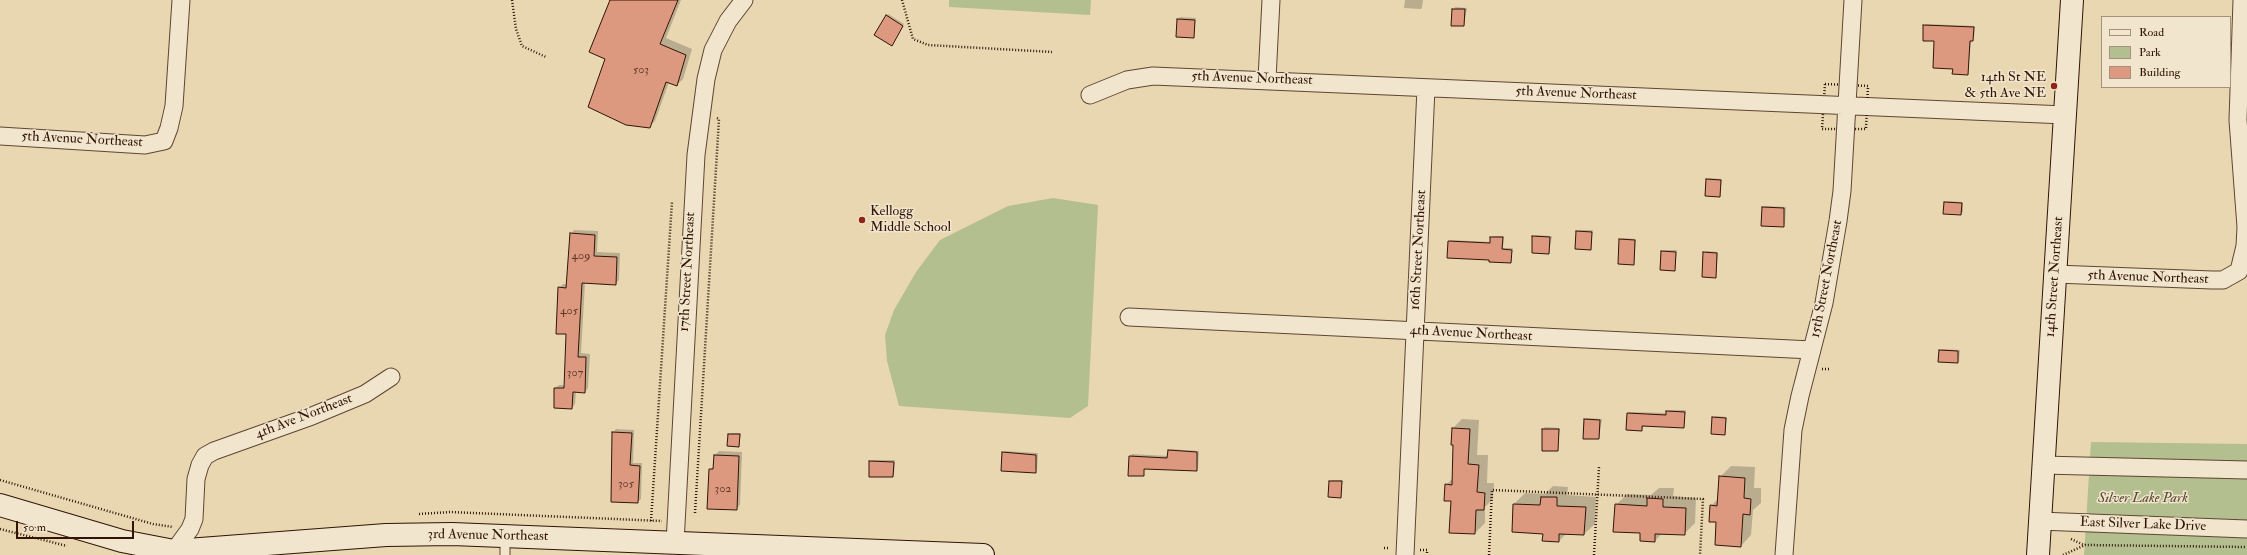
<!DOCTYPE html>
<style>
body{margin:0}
#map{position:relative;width:2247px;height:555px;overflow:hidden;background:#e9d7b2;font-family:"IM FELL Double Pica",serif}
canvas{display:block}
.legend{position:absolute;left:2101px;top:16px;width:130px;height:72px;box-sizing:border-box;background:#f1e5cd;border:1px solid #a4917e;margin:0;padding:5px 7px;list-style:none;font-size:12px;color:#311407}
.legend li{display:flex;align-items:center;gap:8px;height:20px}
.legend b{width:20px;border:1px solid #a4917e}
.scale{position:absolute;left:16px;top:521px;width:118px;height:18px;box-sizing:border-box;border:2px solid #311407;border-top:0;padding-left:5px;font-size:12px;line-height:14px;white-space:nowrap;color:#311407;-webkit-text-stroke:3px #f1e5cd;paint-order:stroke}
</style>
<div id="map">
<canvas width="2247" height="555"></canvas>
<ul class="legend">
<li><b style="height:5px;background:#f1e5cd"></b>Road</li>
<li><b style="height:11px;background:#b3bf8f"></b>Park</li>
<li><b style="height:11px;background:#dc997f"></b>Building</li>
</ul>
<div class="scale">50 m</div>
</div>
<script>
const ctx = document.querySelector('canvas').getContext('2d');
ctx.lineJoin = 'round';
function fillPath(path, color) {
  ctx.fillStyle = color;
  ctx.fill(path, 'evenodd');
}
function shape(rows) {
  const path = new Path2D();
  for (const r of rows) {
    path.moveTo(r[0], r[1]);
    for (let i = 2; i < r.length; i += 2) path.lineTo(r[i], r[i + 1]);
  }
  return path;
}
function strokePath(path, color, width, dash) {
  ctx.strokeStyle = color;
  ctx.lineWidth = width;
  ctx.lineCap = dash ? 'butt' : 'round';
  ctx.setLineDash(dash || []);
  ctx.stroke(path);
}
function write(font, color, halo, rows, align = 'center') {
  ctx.font = font + ' "IM FELL Double Pica",serif';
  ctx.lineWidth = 3;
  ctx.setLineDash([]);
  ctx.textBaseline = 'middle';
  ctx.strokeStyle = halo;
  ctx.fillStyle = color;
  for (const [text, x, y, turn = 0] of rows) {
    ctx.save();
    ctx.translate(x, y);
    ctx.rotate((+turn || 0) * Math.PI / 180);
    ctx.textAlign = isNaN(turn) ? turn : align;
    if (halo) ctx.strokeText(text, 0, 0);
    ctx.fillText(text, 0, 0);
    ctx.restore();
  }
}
fillPath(shape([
 [949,0,1091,0,1090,15,949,7],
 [1053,198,1098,205,1088,406,1070,418,899,406,887,361,885,335,894,310,916,272,940,240,1008,206],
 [2091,442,2247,444,2247,555,2084,555]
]), '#b3bf8f');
fillPath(shape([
 [611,0,681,0,666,38,692,49,683,79,677,85,669,82,655,121,649,127,606,58],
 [1405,0,1423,0,1422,7,1421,9,1404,8],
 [1455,7,1467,8,1464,25,1452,25],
 [888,14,904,24,893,43,875,34],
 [1180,17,1196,18,1193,37,1178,19],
 [1926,24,1975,26,1974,38,1971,40,1968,74,1954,68,1924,26],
 [1708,178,1722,179,1720,196,1707,180],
 [1947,201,1963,202,1963,212,1961,214,1945,202],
 [1765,206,1786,207,1785,224,1783,226,1763,207],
 [574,230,598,231,597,252,620,253,619,280,615,284,585,283,581,353,590,354,588,388,585,392,576,392,575,404,572,408,555,388,559,385,565,385,567,333,559,288,563,284,567,284,571,234],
 [1579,230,1593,230,1590,249,1577,231],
 [1535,235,1552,236,1549,253,1533,252],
 [1493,236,1504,236,1503,248,1513,248,1510,262,1491,259,1449,242,1451,240,1491,242],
 [1622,238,1636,239,1634,264,1620,240],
 [1664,250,1677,250,1675,270,1662,251],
 [1706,251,1718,252,1716,277,1704,253],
 [1942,349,1960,350,1959,360,1958,362,1940,351],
 [1669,410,1686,410,1683,427,1644,425,1642,430,1628,414,1629,412,1667,413],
 [1715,416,1727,417,1725,434,1713,418],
 [1586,418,1602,419,1599,438,1585,420],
 [1462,419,1479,420,1477,455,1488,455,1487,483,1494,483,1493,499,1485,507,1485,523,1475,533,1452,500,1446,485,1453,478,1454,444,1452,429],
 [1545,427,1560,428,1557,450,1543,429],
 [616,429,634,430,633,463,642,463,641,499,637,502,613,432],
 [731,433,741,433,739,446,729,434],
 [1170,449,1199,451,1198,468,1196,470,1145,468,1143,475,1130,456,1132,454,1168,456],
 [719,451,742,452,740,505,736,509,710,470,714,466,715,455],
 [1005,451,1038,453,1037,470,1035,472,1003,453],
 [872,460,895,460,894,475,893,476,870,461],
 [1731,466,1755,467,1754,488,1761,488,1761,503,1753,510,1751,535,1741,546,1717,521,1711,506,1718,499,1720,477],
 [1332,480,1343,480,1340,497,1330,481],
 [1553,486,1568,487,1567,495,1596,497,1595,524,1584,534,1566,534,1559,541,1544,533,1513,531,1514,504,1525,493,1545,494],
 [1659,488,1674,488,1673,496,1696,498,1695,523,1684,534,1662,533,1655,541,1641,533,1616,505,1627,494,1651,495]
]), '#0003');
const building = shape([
 [610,0,678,0,660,44,686,55,677,86,666,82,650,128,626,125,588,107,605,59,589,52,610,0],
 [1452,9,1465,9,1464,26,1451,26,1452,9],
 [886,15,903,26,892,46,874,35,886,15],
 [1177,19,1195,20,1194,38,1176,37,1177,19],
 [1923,25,1974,27,1973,41,1970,41,1968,75,1952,74,1953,69,1933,68,1934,41,1923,41,1923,25],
 [1706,179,1721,180,1720,197,1705,196,1706,179],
 [1944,202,1962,203,1961,215,1943,214,1944,202],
 [1762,207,1784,208,1784,227,1761,226,1762,207],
 [1576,231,1592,232,1591,250,1575,249,1576,231],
 [570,233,595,235,594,256,617,257,616,285,582,283,578,357,586,357,585,393,573,392,572,409,554,408,554,388,564,388,566,334,556,334,558,287,566,288,570,233],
 [1532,236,1550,237,1549,254,1532,253,1532,236],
 [1490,237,1503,237,1502,249,1512,250,1511,263,1489,262,1489,260,1447,258,1448,241,1490,243,1490,237],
 [1619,239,1635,240,1634,265,1618,264,1619,239],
 [1661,251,1676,252,1675,271,1660,270,1661,251],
 [1703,252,1717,253,1716,278,1702,277,1703,252],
 [1939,350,1958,351,1958,363,1938,362,1939,350],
 [1666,411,1685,412,1684,428,1642,426,1642,431,1626,430,1627,413,1666,415,1666,411],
 [1712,417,1726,418,1725,435,1711,434,1712,417],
 [1584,419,1600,420,1599,439,1583,439,1584,419],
 [1452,428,1470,429,1468,464,1479,465,1477,492,1485,493,1484,510,1476,510,1475,534,1449,533,1451,501,1444,501,1445,484,1452,485,1453,445,1451,445,1452,428],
 [1542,429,1559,429,1558,451,1542,451,1542,429],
 [612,432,632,433,630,465,640,466,638,503,611,502,612,432],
 [728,434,740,434,739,447,727,446,728,434],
 [1168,450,1197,452,1197,471,1144,469,1144,476,1128,476,1129,456,1167,458,1168,450],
 [1002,452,1036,455,1036,473,1001,471,1002,452],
 [714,455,739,456,737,510,707,509,709,469,713,469,714,455],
 [869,461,894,462,893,477,869,477,869,461],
 [1719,476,1745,478,1744,498,1751,499,1750,515,1743,514,1741,547,1715,545,1716,522,1709,522,1710,505,1717,506,1719,476],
 [1329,481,1342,481,1341,498,1328,497,1329,481],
 [1541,497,1557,497,1557,506,1586,507,1584,535,1559,534,1559,542,1542,541,1543,534,1512,532,1513,504,1540,505,1541,497],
 [1647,498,1663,499,1663,507,1686,508,1685,535,1655,534,1655,542,1640,541,1640,533,1613,532,1615,504,1647,506,1647,498]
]);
fillPath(building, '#dc997f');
strokePath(building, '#311407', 1);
const lane = shape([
 [505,555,505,536]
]);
const street = shape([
 [1267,79,1271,0],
 [1090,95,1127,80,1153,76,2065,115],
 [0,136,145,145,164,141,169,128,174,106,181,0],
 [2055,274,2212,280,2223,280,2239,271,2245,246,2246,227,2238,120,2242,0],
 [1129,317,1812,350],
 [2042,465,2247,470],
 [2039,521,2247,529],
 [675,543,696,155,706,79,713,50,728,21,744,0],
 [174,555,174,551,190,529,194,519,196,479,200,465,205,456,214,451,312,416,365,394,391,377],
 [1405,555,1426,88],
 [1784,555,1793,430,1800,396,1824,303,1838,221,1842,191,1853,0]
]);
const secondary = shape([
 [0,505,122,541,174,551,386,535,452,534,983,555],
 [2038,555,2072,0]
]);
strokePath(lane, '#5f4532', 11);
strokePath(street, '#5f4532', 19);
strokePath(secondary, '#311407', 24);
strokePath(shape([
 [512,0,516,29,522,46,546,57],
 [902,0,913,39,928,45,1052,52],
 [1825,84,1868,86,1866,129,1822,129,1825,84],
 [1822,369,1830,369],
 [0,480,153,524,173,527],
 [695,513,719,119,717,118],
 [419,514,450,512,662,521],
 [651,521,672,202],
 [0,529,67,546],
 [2071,539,2084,545],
 [1384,548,1389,548],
 [1420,550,1427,550,1427,555],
 [1489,555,1492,490,1703,499,1700,555],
 [1594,555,1599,467],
 [2063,555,2085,545,2245,547]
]), '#311407', 2.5, [1, 2]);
strokePath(lane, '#f1e5cd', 9);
strokePath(street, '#f1e5cd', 17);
strokePath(secondary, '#f1e5cd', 22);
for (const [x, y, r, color] of [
 [2054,86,4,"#8f2418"],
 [862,220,4,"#8f2418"]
]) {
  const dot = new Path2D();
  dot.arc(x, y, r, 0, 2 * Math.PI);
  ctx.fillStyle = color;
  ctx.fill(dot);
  strokePath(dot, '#f1e5cd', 1.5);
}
write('12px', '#5c3525', null, [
 ["503",641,70],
 ["409",581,256],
 ["405",569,311],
 ["307",575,373],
 ["305",626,484],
 ["302",723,489]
]);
write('14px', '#311407', '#f1e5cd', [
 ["14th St NE",2046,78],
 ["& 5th Ave NE",2046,94],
 ["Kellogg",870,212,"left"],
 ["Middle School",870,228,"left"]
], 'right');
write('14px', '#311407', '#f1e5cd', [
 ["5th Avenue Northeast",1252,79,2],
 ["5th Avenue Northeast",1576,94,2],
 ["5th Avenue Northeast",82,140,3],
 ["16th Street Northeast",1419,250,-87],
 ["17th Street Northeast",688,272,-87],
 ["14th Street Northeast",2055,277,-86],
 ["5th Avenue Northeast",2148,278,2],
 ["15th Street Northeast",1827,279,-79],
 ["4th Avenue Northeast",1471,334,3],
 ["4th Ave Northeast",304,417,-21],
 ["East Silver Lake Drive",2143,525,2],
 ["3rd Avenue Northeast",488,536,1]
]);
write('italic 14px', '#584730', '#f1e5cd', [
 ["Silver Lake Park",2143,499]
]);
</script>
